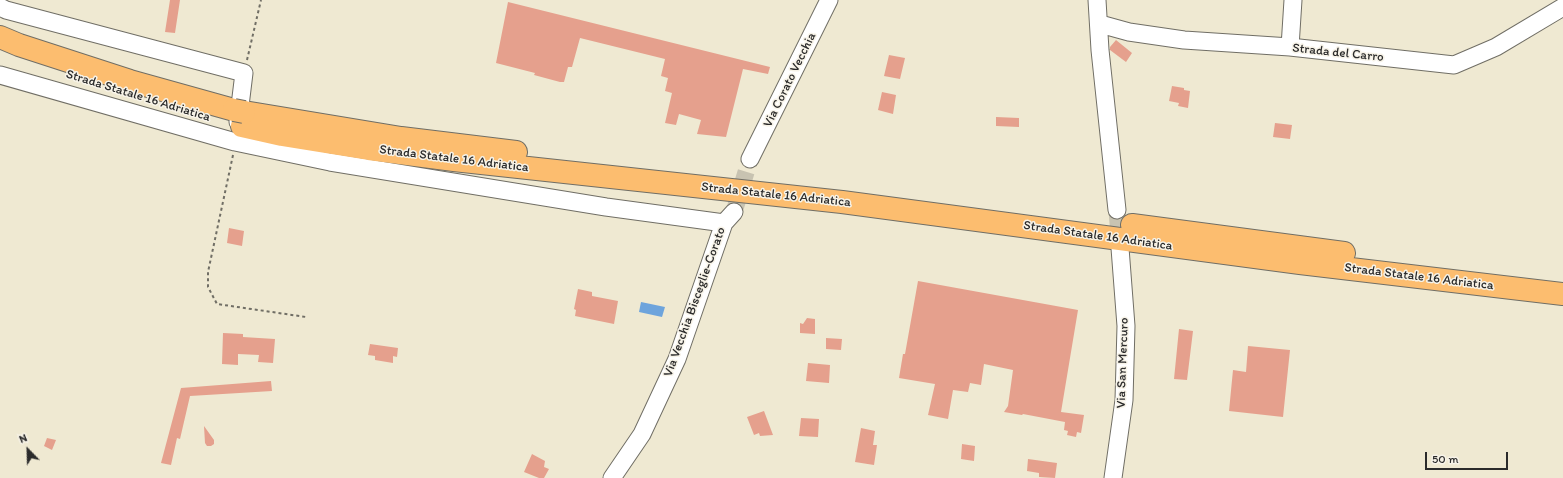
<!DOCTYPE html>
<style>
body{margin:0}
#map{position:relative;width:1563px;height:478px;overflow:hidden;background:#efe9d2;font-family:Itim,sans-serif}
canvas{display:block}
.north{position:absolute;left:8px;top:430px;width:40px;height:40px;-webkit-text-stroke:3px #f7f3e8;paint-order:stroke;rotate:337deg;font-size:11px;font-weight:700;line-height:16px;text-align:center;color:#2b2b2b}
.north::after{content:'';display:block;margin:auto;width:14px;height:18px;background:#2b2b2b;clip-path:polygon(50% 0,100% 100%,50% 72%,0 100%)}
.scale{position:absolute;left:1425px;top:452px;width:83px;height:18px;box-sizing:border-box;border:2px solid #2b2b2b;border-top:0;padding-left:5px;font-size:12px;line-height:14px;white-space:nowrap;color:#2b2b2b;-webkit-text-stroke:3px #f7f3e8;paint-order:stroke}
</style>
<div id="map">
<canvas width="1563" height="478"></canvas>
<div class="north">N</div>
<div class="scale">50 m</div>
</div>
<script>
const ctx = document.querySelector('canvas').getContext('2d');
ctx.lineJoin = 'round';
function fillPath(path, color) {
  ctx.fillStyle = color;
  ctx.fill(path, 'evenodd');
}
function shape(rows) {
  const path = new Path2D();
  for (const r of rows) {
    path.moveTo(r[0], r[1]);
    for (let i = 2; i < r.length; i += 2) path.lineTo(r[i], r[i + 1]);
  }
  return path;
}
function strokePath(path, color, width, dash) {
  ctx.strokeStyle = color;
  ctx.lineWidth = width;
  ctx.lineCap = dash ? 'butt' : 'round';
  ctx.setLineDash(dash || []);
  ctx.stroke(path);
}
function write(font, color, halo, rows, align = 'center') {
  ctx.font = font + ' Itim,sans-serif';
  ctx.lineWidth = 3;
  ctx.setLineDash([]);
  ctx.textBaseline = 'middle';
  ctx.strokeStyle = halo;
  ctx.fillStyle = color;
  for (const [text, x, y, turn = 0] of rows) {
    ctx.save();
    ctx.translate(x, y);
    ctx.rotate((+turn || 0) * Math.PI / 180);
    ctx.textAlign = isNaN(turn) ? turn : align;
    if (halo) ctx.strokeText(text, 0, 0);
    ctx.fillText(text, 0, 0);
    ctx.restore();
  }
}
fillPath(shape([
 [641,302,665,307,662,317,639,312]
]), '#6ea4dc');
fillPath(shape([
 [170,0,180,0,175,33,165,32],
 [508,2,770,67,768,74,743,69,726,137,697,134,701,120,679,114,676,125,665,123,672,93,665,91,668,78,661,76,665,59,580,38,572,67,568,67,564,82,560,82,534,75,535,73,496,63],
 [1116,40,1132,53,1126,62,1110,50,1110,47],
 [889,55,905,58,900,79,884,76],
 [1172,86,1184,88,1184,90,1190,91,1188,108,1178,106,1179,103,1169,101],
 [882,92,896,95,893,114,878,110],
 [996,117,1019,118,1019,127,996,126],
 [1275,123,1292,125,1290,139,1273,137],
 [229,228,244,231,242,246,227,243],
 [918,281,1078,310,1061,412,1084,415,1081,433,1077,432,1076,437,1067,435,1068,431,1064,430,1065,422,1023,414,1022,415,1004,412,1008,406,1013,370,984,364,981,385,970,383,968,392,953,390,948,419,928,415,935,384,899,378,903,354,905,354],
 [578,289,592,292,592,296,618,301,614,324,575,316,576,310,574,309],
 [807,318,815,319,815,334,800,333,800,323,803,324],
 [1179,329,1193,331,1187,380,1174,379],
 [223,333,243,334,243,337,275,339,273,363,258,362,259,355,238,354,238,365,222,364],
 [826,338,842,339,841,350,826,349],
 [370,344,398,348,397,357,393,356,393,363,375,360,375,356,368,355],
 [1248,346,1290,350,1283,417,1229,411,1233,370,1246,372],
 [808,363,830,365,829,383,806,381],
 [271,381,272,391,190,396,180,439,177,438,171,465,161,463,181,388],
 [764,411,773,435,760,436,759,433,754,435,747,417],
 [801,418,819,419,818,437,799,436],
 [204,426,214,440,214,444,211,446,207,446,205,443],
 [861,428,875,431,873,445,877,445,874,465,855,462],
 [47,438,56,440,52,450,44,446],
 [962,444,975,446,974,461,961,459],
 [532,454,545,461,544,467,549,469,544,478,539,478,524,472],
 [1028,459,1057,463,1055,478,1039,477,1039,473,1027,471]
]), '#e5a08d');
strokePath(shape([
 [1117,210,1120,248],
 [734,212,750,159]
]), '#c8c3b1', 17, [17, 8]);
const minor = shape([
 [1097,0,1100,50,1117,210],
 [0,7,6,10,244,73,238,122],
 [1100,24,1129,32,1184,40,1290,47,1454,65,1496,47,1563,7],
 [1290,47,1293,0],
 [0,75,235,142,330,162,606,207,724,223],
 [750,159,829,0],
 [612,478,642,434,677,359,724,223,734,212],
 [1113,478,1124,400,1126,326,1120,248]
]);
const highway = shape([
 [0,37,19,45,130,81,234,110],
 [244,112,401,138,516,152],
 [242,126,282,135,369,149,454,160,842,202,1300,263,1563,294],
 [1132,225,1344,253]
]);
strokePath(minor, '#706e65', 19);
strokePath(highway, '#706e65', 24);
strokePath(shape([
 [247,60,261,0],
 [233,155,208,272,208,287,217,304,306,317]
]), '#706e65', 2, [3, 3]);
strokePath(minor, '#fff', 17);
strokePath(highway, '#fcbd6f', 22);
const highwayBridge = shape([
 [234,110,244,112]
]);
strokePath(highwayBridge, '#706e65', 24, []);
strokePath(highwayBridge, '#fcbd6f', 22);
write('13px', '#2b2b2b', '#f7f3e8', [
 ["Strada del Carro",1338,53,6],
 ["Via Corato Vecchia",790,80,-64],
 ["Strada Statale 16 Adriatica",138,96,17],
 ["Strada Statale 16 Adriatica",454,159,7],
 ["Strada Statale 16 Adriatica",776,195,6],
 ["Strada Statale 16 Adriatica",1098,236,8],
 ["Strada Statale 16 Adriatica",1419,277,7],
 ["Via Vecchia Bisceglie-Corato",695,302,-70],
 ["Via San Mercuro",1123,363,-88]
]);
</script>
